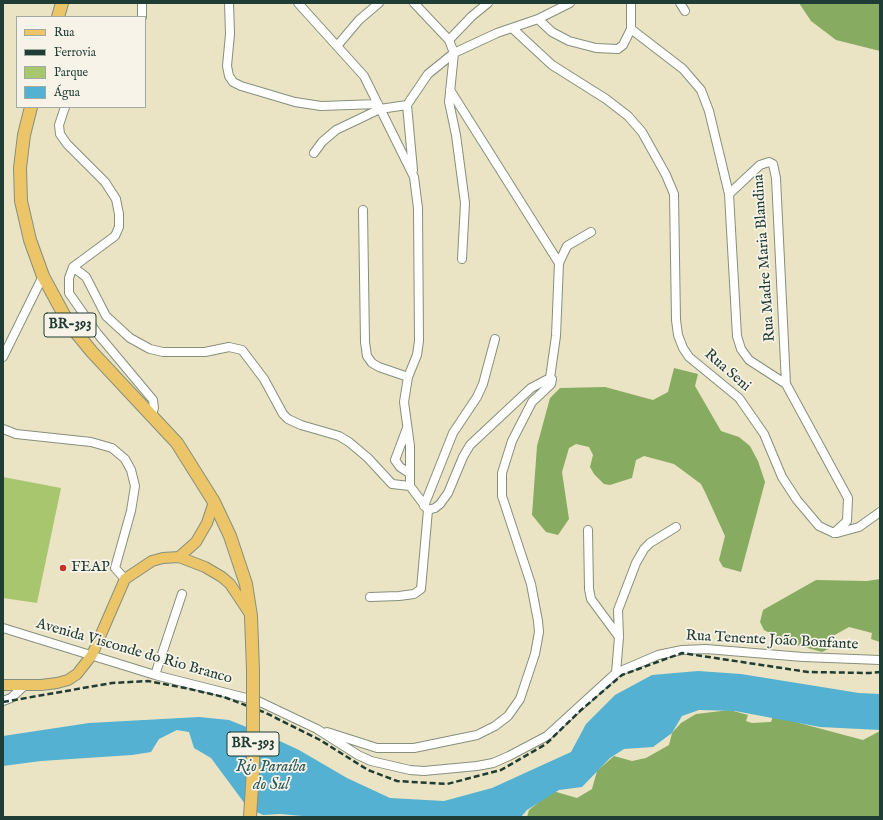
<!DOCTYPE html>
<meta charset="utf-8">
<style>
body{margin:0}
#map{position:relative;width:883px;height:820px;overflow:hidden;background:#ebe4c4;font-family:"IM FELL English",serif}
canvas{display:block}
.frame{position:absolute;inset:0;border:4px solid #1f3d34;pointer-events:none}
.legend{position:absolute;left:16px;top:16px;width:130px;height:92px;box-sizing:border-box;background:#f7f3e8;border:1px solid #a1aaa0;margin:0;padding:5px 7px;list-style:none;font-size:12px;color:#1f3d34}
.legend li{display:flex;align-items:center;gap:8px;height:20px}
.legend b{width:20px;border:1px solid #a1aaa0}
</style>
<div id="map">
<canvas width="883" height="820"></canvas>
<div class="frame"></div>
<ul class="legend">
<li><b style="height:5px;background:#ecc569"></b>Rua</li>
<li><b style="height:5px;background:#1f3d34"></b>Ferrovia</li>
<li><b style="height:11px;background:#a8c66e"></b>Parque</li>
<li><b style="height:11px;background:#54b1d2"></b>Água</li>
</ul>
</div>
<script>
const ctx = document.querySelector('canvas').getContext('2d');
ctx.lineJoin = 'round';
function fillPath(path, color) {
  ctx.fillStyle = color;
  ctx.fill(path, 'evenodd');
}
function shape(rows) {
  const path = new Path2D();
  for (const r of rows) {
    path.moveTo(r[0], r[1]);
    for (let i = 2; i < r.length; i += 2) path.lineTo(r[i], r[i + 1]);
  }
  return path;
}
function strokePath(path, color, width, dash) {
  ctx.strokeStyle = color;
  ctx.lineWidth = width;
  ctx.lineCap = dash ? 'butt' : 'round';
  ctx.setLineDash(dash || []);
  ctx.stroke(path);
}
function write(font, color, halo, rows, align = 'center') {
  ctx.font = font + ' "IM FELL English",serif';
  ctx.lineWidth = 3.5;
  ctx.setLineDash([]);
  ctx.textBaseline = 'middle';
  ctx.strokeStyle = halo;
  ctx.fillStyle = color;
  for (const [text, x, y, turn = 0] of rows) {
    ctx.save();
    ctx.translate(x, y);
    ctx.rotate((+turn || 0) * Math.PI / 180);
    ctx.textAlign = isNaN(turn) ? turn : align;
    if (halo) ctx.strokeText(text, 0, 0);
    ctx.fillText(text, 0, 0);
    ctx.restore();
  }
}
fillPath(shape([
 [3,477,61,488,37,603,3,598]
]), '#a8c66e');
fillPath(shape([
 [799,3,880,3,880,51,836,40,811,21],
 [674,368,698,374,695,386,721,431,739,437,750,446,758,461,765,482,741,572,723,567,719,560,725,536,705,492,701,484,674,464,644,456,636,460,632,478,610,485,604,484,594,474,590,467,593,455,589,447,576,444,569,448,562,472,569,519,558,535,546,532,532,515,537,446,550,398,560,388,605,387,653,400,668,392],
 [880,579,880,642,871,639,872,633,849,627,833,636,830,648,822,652,786,642,764,630,760,622,763,610,816,580,867,581],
 [730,710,748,715,746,721,752,723,771,722,773,716,863,740,880,731,880,816,527,817,529,810,553,791,577,798,592,789,597,771,614,756,632,761,646,758,669,745,672,733,681,723,696,714]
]), '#86ab61');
fillPath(shape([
 [698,671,741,674,859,693,880,694,880,730,820,727,735,711,699,710,682,716,672,733,653,747,624,749,610,758,582,787,559,790,527,810,521,817,314,817,280,814,263,815,248,808,211,758,194,748,189,732,177,730,159,739,151,752,132,755,41,761,3,766,3,736,89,723,199,717,229,720,269,736,299,750,347,778,390,798,444,801,492,788,571,752,586,724,615,695,652,675]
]), '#54b1d2');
const minor = shape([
 [142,3,142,17],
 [229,3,230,34,227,66,229,76,233,82,241,86,295,102,321,106,378,104],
 [298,3,364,76,414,177,418,208,419,341,417,355,408,377,404,402,410,446,410,486,428,510],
 [414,3,449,40,454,53],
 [680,3,685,11],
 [538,19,552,32,569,41,596,48,618,49,623,45,631,29,631,3],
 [512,28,552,65,606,99,628,116,642,132,666,175,674,194,676,320,678,335,683,348,689,357,739,398,764,434,782,477,797,500,819,526,834,533],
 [631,29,683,69,701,90,709,111,729,194,737,336,741,349,749,360,786,384],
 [449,40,472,16,488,3],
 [337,46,359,20,379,3],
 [454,53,449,102,456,135,465,203,462,259],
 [450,90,559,263],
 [407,105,413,170],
 [65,107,59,125,60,134,67,144,105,182,116,199,119,214,119,227,115,236,73,267,69,278,69,293,97,333,153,400,154,408,152,415],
 [314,153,322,142,336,130,380,109,407,105,428,74,454,53,497,33,538,19,570,3],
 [729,194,760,165,769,162,773,164,776,178,786,384,848,498,847,521,834,533],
 [363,210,365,342,367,356,372,363,379,367,408,377],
 [73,267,86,277,106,316,130,338,150,349,163,352,205,352,229,347,242,350,264,379,283,414,288,419,301,425,339,436,349,442,368,458,392,484,410,486],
 [3,357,43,276],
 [550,378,556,336,559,263,567,246,591,232],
 [407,428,395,460,400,467,409,473],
 [3,429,16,434,91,442,112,448,125,459,131,470,135,486,131,511,115,568,125,579],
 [424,506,453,433,477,397,483,384,495,339],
 [588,530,589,589,591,599,619,637],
 [837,533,859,527,880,512],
 [370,597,399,596,414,594,421,589,428,510],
 [3,628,155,675,258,701,317,729,358,755,371,761,410,770,424,771,477,766,493,763,509,756,547,736,616,673,658,655,682,650,706,649,803,657,880,660],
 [616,673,619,637,618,610,636,563,644,549,650,543,676,527],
 [155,675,182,594],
 [3,701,11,698,24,686],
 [327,732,377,748,414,748,477,735,495,726,508,716,520,699,535,654,539,632,538,621,531,584,502,496,502,473,512,441,532,402,551,384,552,379,550,378,531,388,470,445,463,457,448,493,440,504,435,508,428,510]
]);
const major = shape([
 [179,557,196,542,207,523,214,502],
 [3,685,41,685,57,683,68,680,77,674,92,655,125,579,152,561,163,558,179,557,205,567,222,577,230,584,250,614]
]);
const highway = shape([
 [58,17,62,3],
 [31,107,24,135,20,168,21,201,30,240,43,276,69,324,92,352,177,443,214,502,230,536,246,584,251,616,253,670]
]);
strokePath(minor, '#85907c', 10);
strokePath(major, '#85907c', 12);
strokePath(highway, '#85907c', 14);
strokePath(minor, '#fff', 8);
strokePath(major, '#ecc569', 10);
strokePath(highway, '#ecc569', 12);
strokePath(shape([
 [3,702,112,683,148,681,185,688,224,697,266,713,320,740,368,770,397,781,447,784,501,770,546,744,581,710,622,675,682,653,808,672,870,673,880,672]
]), '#1f3d34', 2.5, [6, 3]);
const highwayBridge = shape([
 [250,817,253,770,253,670]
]);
strokePath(highwayBridge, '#85907c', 14, []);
strokePath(highwayBridge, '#ecc569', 12);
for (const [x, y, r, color] of [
 [63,568,4,"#c8321e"]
]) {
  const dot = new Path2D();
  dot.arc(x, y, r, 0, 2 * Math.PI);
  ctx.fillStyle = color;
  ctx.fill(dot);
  strokePath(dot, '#f7f3e8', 1.5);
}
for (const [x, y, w] of [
 [70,325,52],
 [253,744,52]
]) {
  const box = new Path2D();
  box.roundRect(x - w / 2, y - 12, w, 24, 3);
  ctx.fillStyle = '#f7f3e8';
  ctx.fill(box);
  strokePath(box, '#1f3d34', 1);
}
write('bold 14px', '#1f3d34', null, [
 ["BR-393",70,325],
 ["BR-393",253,744]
]);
write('15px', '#1f3d34', '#f7f3e8', [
 ["Rua Madre Maria Blandina",765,258,-94],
 ["Rua Seni",727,371,41],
 ["Rua Tenente João Bonfante",772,641,3],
 ["Avenida Visconde do Rio Branco",134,652,16]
]);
write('15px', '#1f3d34', '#f7f3e8', [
 ["FEAP",71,568]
], 'left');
write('italic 16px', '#2c5a5c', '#f7f3e8', [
 ["Rio Paraíba",271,768],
 ["do Sul",271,786]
]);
</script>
